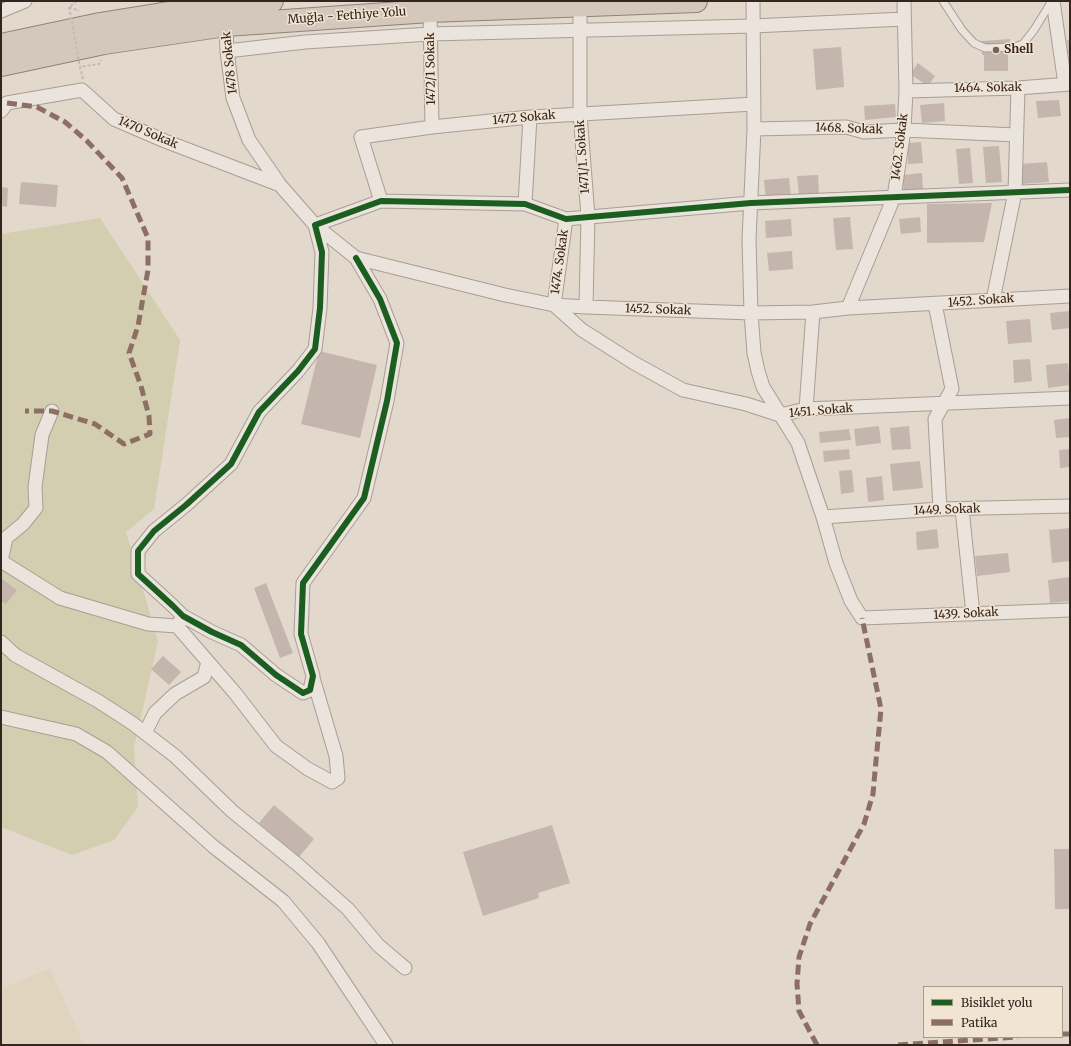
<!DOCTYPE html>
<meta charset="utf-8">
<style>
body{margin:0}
#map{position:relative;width:1071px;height:1046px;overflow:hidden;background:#e2d8cc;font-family:Merriweather,serif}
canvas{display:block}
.frame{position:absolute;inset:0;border:2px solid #34261f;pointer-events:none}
.legend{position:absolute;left:923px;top:986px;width:140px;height:52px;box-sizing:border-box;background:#f2e4d2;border:1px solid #a6988a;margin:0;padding:5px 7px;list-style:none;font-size:12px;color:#34261f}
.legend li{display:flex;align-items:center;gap:8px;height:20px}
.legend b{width:20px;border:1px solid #a6988a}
</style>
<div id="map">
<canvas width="1071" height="1046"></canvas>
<div class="frame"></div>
<ul class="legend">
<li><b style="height:5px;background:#1b5e20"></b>Bisiklet yolu</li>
<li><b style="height:5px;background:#8d6e63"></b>Patika</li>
</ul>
</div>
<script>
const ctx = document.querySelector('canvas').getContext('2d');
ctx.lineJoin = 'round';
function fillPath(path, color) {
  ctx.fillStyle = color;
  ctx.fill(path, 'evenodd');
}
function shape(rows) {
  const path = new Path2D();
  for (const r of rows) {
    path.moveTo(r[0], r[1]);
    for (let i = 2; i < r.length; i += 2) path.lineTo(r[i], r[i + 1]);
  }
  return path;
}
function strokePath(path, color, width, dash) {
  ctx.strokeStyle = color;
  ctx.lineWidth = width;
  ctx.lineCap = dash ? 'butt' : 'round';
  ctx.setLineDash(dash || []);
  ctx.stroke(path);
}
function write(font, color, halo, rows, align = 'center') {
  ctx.font = font + ' Merriweather,serif';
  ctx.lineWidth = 3;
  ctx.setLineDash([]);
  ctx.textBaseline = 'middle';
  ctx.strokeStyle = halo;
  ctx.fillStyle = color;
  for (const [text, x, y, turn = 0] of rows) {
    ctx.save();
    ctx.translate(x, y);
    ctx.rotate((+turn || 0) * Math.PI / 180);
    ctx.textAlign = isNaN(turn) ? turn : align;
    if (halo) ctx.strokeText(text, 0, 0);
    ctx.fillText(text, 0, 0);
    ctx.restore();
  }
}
fillPath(shape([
 [50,968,84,1045,1,1045,1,989]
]), '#e0d4be');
fillPath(shape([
 [100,218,180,340,154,509,126,532,158,641,134,748,138,807,114,840,72,855,1,827,1,234]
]), '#d3ceb0');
fillPath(shape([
 [1010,39,1010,54,1008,54,1008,71,984,71,984,55,982,55,981,41],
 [1067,40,1070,40,1070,54,1068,54],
 [841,47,844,87,816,90,813,49],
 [918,63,935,76,928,86,910,74],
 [1059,100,1061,116,1038,118,1036,101],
 [944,103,945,121,922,123,920,105],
 [895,104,896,117,865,120,864,106],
 [921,142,923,163,908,164,907,143],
 [999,146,1002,182,986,183,983,147],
 [970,148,973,183,959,184,956,149],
 [1047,162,1049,182,1022,184,1020,164],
 [922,173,923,191,904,193,902,175],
 [818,175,819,193,799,195,797,176],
 [789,178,791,198,766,200,764,180],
 [21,182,58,185,56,207,19,204],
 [1,187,8,188,7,207,1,206],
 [992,203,984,242,927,243,927,204],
 [850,217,853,249,836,250,833,218],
 [920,217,921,232,901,234,899,219],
 [791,219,792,236,766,238,765,221],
 [792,251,793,269,769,271,767,253],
 [1070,311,1070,328,1052,330,1050,313],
 [1030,319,1032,342,1008,344,1006,321],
 [319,351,377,365,360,438,301,424],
 [1030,359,1032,381,1014,383,1013,360],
 [1068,363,1070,385,1048,388,1046,365],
 [1070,418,1070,437,1056,438,1054,420],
 [879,426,881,443,856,446,854,429],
 [909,426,911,449,892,450,890,428],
 [849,429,851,440,820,443,819,432],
 [849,449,850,459,824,462,823,451],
 [1070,449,1070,467,1060,468,1059,450],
 [920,461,923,488,893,491,890,464],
 [852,470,854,492,841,494,839,471],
 [882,476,884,500,868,502,866,478],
 [1070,528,1070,561,1052,563,1049,530],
 [937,529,939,548,917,550,916,532],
 [1008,553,1010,572,977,576,975,556],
 [1070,577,1070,601,1050,603,1048,580],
 [1,578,17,590,6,604,1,601],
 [266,583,293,653,280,658,254,588],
 [163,656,181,672,169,685,151,669],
 [274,805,314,839,299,857,259,823],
 [552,825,570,883,538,893,539,898,483,916,463,852],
 [1054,849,1070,849,1070,909,1055,909]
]), '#c5b6ad');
const lane = shape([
 [943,1,962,30,974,43,985,48,1014,47,1023,44,1034,30,1052,1]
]);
const street = shape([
 [753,1,754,129,749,240,751,313,754,353,758,371,763,387,798,443,823,517,836,563,851,601,862,618,1070,610],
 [1053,1,1065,84],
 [580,6,580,114,588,216,586,307],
 [1,11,25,1],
 [430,11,432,127],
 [226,25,227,51,233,98,249,140,280,185,315,225,356,258,505,295,554,305,586,307,751,313,813,312,848,308,1070,296],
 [227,51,305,42,430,34,753,26,904,19],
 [906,91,1018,88,1070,84],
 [1,111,7,103,82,90,114,119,165,141,280,185],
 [754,129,846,127,864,132,904,130,1016,135],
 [381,201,361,137,432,127,530,117,754,104],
 [525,204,530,117],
 [566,219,554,305,582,330,634,363,683,390,746,404,780,415,806,409,1070,398],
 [356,258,380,299,397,343,387,401,364,498,303,583,301,634,313,676,310,690,303,693,276,675,241,645,212,632,183,616,173,606,138,574,138,551,154,531,186,505,231,464,259,412,298,371,315,349,320,308,322,252,315,225,381,201,525,204,566,219,751,203,1070,190],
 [993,300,1015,192,1018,88],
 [935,304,952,389,935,419,940,509],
 [848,308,894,197,904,130,906,91,904,1],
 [806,409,813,312],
 [962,509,973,614],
 [823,517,940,509,1070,506],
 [1,561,60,598,148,624,177,626,181,620],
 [1,561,6,538,23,524,36,508,35,487,42,435,52,411],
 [177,626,235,693,276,746,308,769,332,782,338,778,336,756,313,678],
 [1,642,15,655,98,701,132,723,175,756,232,811,297,864,348,909,378,945,405,968],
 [1,717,76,734,107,752,214,847,283,901,318,943,386,1045],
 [145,733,155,713,175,694,204,677,208,662]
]);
const highway = shape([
 [1,45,100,24,219,5,272,1],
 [1,65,104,43,226,25,430,11,696,1]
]);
strokePath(lane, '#a79e95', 9);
strokePath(street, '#a79e95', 15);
strokePath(highway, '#8c837c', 24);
strokePath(shape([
 [77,1,69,7,79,11],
 [83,79,80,67,99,64,101,60]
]), '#c2bbb4', 2, [3, 2]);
strokePath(lane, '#eae4dd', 7);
strokePath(street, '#eae4dd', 13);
strokePath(highway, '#d4c8bd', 22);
strokePath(shape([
 [69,7,80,67]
]), '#c2bbb4', 2, [3, 2]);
strokePath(shape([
 [7,103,37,107,65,122,87,141,122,178,148,238,148,270,138,326,129,353,141,386,149,416,150,434,124,444,95,424,52,411,25,411],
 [1062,1034,1070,1034],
 [817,1045,799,1011,797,984,799,957,810,924,864,824,873,794,875,771,881,709,862,618],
 [898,1045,1018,1037]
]), '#8d6e63', 5, [10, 5]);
strokePath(shape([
 [356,258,380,299,397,343,387,401,364,498,303,583,301,634,313,676,310,690,303,693,276,675,241,645,212,632,183,616,173,606,138,574,138,551,154,531,186,505,231,464,259,412,298,371,315,349,320,308,322,252,315,225,381,201,525,204,566,219,751,203,1070,190]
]), '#1b5e20', 6);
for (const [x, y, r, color] of [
 [996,50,4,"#71645c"]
]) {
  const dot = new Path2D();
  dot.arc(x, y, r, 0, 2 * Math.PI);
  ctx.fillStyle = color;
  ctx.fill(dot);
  strokePath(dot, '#f2e4d2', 1.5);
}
write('12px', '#34261f', '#f2e4d2', [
 ["Muğla - Fethiye Yolu",347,16,-4],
 ["1478 Sokak",230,63,-96],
 ["1472/1 Sokak",431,69,-91],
 ["1464. Sokak",988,88,-1],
 ["1472 Sokak",524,118,-5],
 ["1468. Sokak",849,129,2],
 ["1470 Sokak",148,133,23],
 ["1462. Sokak",900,147,-83],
 ["1471/1. Sokak",583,157,-94],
 ["1474. Sokak",560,262,-82],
 ["1452. Sokak",981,301,-4],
 ["1452. Sokak",658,310,2],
 ["1451. Sokak",821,411,-5],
 ["1449. Sokak",947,510,-2],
 ["1439. Sokak",966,614,-3]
]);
write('bold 12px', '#34261f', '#f2e4d2', [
 ["Shell",1004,50]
], 'left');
</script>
